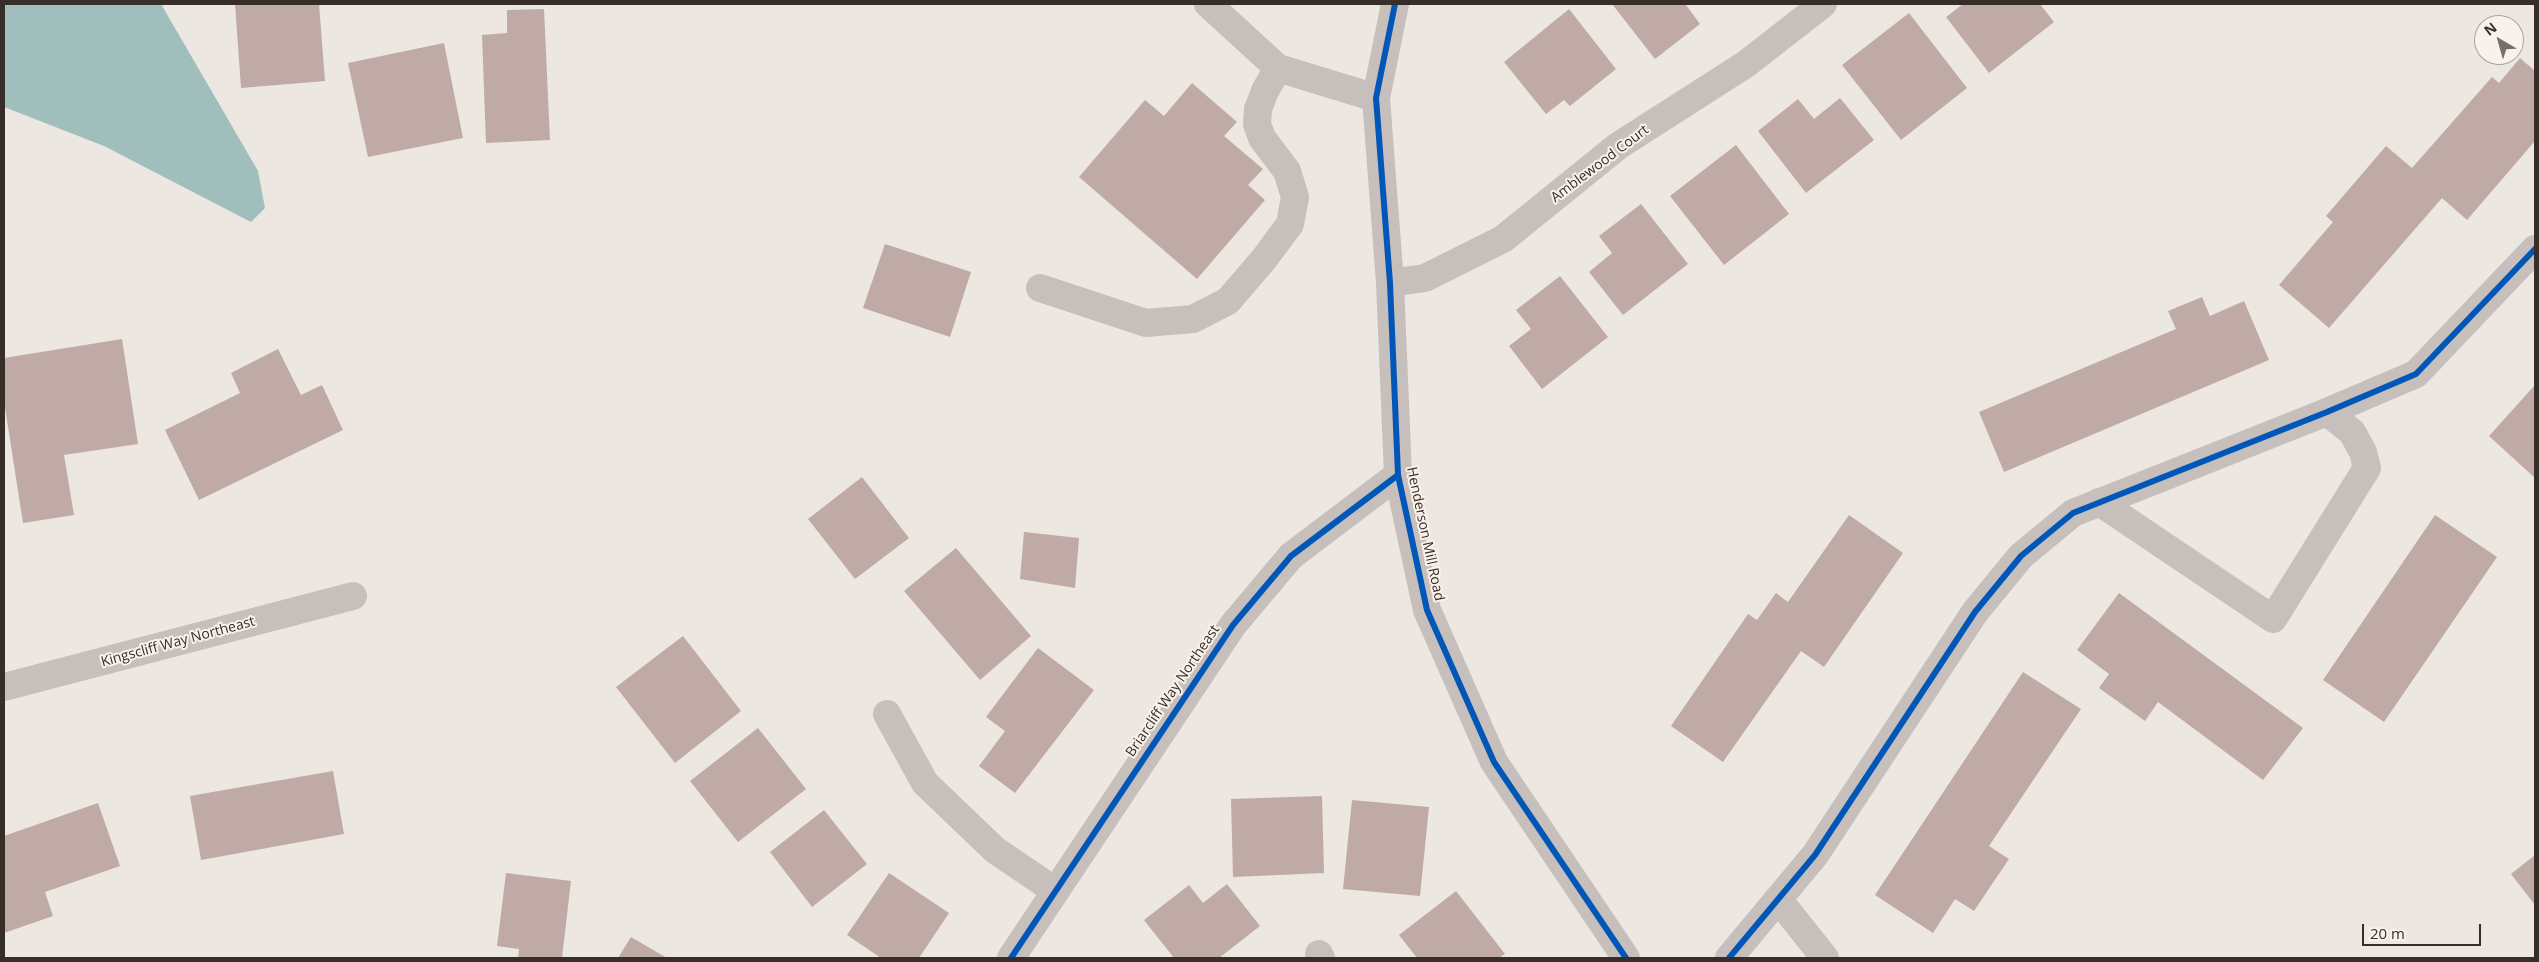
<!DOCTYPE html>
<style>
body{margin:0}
#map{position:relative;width:2539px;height:962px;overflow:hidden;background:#ede7e2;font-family:"Open Sans",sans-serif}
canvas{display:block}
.frame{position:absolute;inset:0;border:5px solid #372d29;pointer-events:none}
.north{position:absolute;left:2474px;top:15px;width:50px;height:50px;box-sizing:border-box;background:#f9f1ea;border:1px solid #aba39d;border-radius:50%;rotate:322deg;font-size:14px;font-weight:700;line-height:20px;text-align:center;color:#372d29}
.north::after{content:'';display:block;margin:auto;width:18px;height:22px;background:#776e6a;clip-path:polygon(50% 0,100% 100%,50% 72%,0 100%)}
.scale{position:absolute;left:2362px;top:924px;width:119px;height:22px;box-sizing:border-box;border:2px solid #372d29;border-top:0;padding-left:6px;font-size:15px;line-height:18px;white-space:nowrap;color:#372d29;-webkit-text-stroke:4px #f9f1ea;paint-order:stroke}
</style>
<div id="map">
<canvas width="2539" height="962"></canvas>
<div class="frame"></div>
<div class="north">N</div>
<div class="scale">20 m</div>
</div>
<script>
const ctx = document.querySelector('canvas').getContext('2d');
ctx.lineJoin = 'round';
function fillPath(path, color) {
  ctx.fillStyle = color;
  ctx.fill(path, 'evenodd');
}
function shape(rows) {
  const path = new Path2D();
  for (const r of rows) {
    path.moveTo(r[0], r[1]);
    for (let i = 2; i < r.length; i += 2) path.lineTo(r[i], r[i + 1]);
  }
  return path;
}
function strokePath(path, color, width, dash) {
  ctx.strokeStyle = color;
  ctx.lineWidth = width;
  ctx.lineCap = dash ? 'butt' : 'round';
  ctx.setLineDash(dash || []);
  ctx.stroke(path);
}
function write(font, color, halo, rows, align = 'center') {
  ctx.font = font + ' "Open Sans",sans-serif';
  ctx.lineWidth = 4;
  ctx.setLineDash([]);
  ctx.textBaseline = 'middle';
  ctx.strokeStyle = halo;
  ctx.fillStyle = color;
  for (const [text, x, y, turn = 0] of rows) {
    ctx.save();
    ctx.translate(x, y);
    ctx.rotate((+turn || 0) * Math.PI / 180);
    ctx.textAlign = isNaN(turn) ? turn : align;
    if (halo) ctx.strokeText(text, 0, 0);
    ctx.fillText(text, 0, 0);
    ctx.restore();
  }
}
fillPath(shape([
 [4,4,161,4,258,171,265,208,251,222,104,146,4,107]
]), '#9fbebc');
fillPath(shape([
 [235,4,319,4,325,81,241,88],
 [1612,4,1687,4,1686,5,1700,24,1655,59],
 [1963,4,2040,4,2054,22,1989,73,1946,17],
 [544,9,550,140,486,143,482,35,507,33,507,10],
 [1569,9,1616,69,1570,106,1564,100,1546,114,1504,62],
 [1909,13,1967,88,1901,140,1842,65],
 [444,43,463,138,368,157,348,63],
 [2520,58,2535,71,2535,141,2467,220,2442,198,2329,328,2279,285,2333,222,2326,216,2386,146,2412,168,2492,77,2499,83],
 [1192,83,1237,122,1224,136,1263,169,1248,185,1265,200,1197,279,1079,177,1145,100,1164,116],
 [1840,98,1874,140,1806,193,1758,131,1798,99,1814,119],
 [1736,145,1789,214,1724,265,1670,196],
 [1641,204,1688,264,1623,315,1589,272,1612,253,1599,236],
 [885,244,971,272,950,337,863,308],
 [1560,276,1608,337,1542,389,1509,346,1531,329,1516,310],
 [2202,297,2210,316,2244,301,2269,360,2004,472,1979,412,2176,329,2168,311],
 [122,339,138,444,64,455,74,515,23,523,4,401,4,358],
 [278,349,301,395,322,385,343,430,199,500,165,430,240,393,231,373],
 [2535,385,2535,478,2489,436],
 [862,477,909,538,855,579,808,519],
 [1849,515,1903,553,1824,667,1801,651,1723,762,1671,726,1748,614,1757,620,1776,593,1788,602],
 [2435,515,2497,557,2384,722,2323,680],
 [1024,532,1079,538,1075,588,1020,579],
 [956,548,1031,636,980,680,904,591],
 [2119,593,2303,728,2263,780,2158,702,2145,721,2099,688,2109,674,2077,650],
 [683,636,741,711,675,763,616,687],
 [1038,648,1094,690,1015,793,979,766,1005,731,986,717],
 [2023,672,2081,709,1989,846,2009,859,1974,911,1955,899,1933,933,1875,895],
 [758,728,806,789,738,842,690,781],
 [333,771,344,834,201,860,190,796],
 [1322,796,1324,873,1233,877,1231,799],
 [1352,800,1429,807,1420,896,1343,889],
 [98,803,120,866,45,892,53,916,4,933,4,836],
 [824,810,867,864,812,907,770,852],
 [2535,855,2535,905,2511,874],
 [506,873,571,881,562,958,518,958,519,949,497,946],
 [889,873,949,913,919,958,881,958,847,935],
 [1227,884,1260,926,1219,958,1174,958,1144,920,1189,885,1203,903],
 [1456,891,1505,954,1499,958,1417,958,1399,935],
 [631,937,667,958,618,958]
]), '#c0aaa5');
strokePath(shape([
 [1208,4,1278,68,1376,98],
 [1395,4,1376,98,1390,283,1398,475,1427,610,1494,762,1626,958],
 [1390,283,1425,278,1503,239,1618,146,1746,64,1823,4],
 [1040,288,1146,323,1193,319,1228,301,1264,259,1290,224,1295,197,1287,171,1262,138,1257,124,1258,109,1265,91,1278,68],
 [2099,502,2273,619,2367,468,2363,452,2352,432,2327,412],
 [4,687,353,596],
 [887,714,925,783,995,850,1054,890],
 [1778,899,1825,958],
 [1319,954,1321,958],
 [1011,958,1233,625,1291,556,1398,475],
 [1729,958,1815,855,1975,612,2021,556,2073,513,2327,412,2416,374,2535,249]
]), '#c6bfbb', 28);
strokePath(shape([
 [1395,4,1376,98,1390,283,1398,475,1427,610,1494,762,1626,958],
 [1011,958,1233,625,1291,556,1398,475],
 [1729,958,1815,855,1975,612,2021,556,2073,513,2327,412,2416,374,2535,249]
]), '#0057b8', 6);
write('14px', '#372d29', '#f9f1ea', [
 ["Amblewood Court",1600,164,-37],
 ["Henderson Mill Road",1425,534,78],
 ["Kingscliff Way Northeast",178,642,-15],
 ["Briarcliff Way Northeast",1173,691,-56]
]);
</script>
